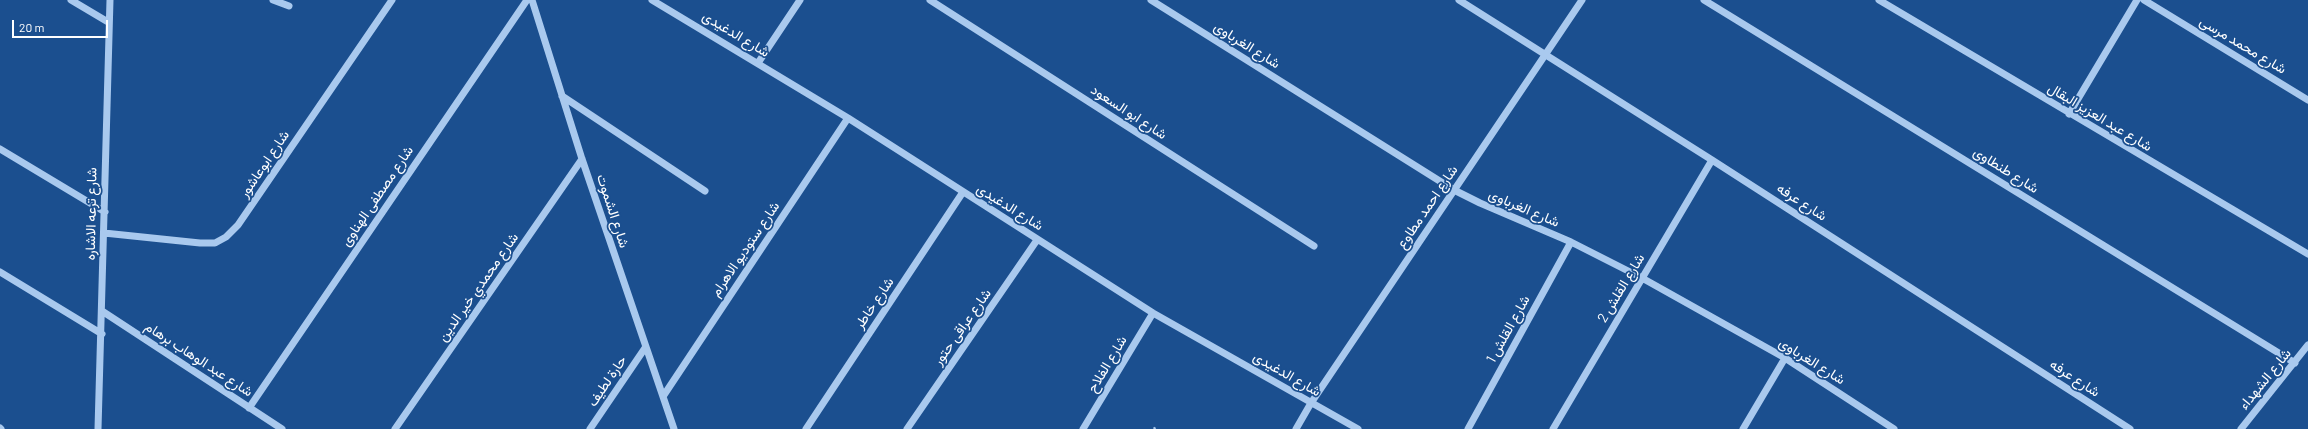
<!DOCTYPE html>
<meta charset="utf-8">
<style>
body{margin:0}
#map{position:relative;width:2308px;height:429px;overflow:hidden;background:#1b4f8f;font-family:Barlow,sans-serif}
canvas{display:block}
.scale{position:absolute;left:12px;top:20px;width:96px;height:18px;box-sizing:border-box;border:2px solid #fff;border-top:0;padding-left:5px;font-size:12px;line-height:14px;white-space:nowrap;color:#fff;-webkit-text-stroke:3px #1b4f8f;paint-order:stroke}
</style>
<div id="map">
<canvas width="2308" height="429"></canvas>
<div class="scale">20 m</div>
</div>
<script>
const ctx = document.querySelector('canvas').getContext('2d');
ctx.lineJoin = 'round';
function shape(rows) {
  const path = new Path2D();
  for (const r of rows) {
    path.moveTo(r[0], r[1]);
    for (let i = 2; i < r.length; i += 2) path.lineTo(r[i], r[i + 1]);
  }
  return path;
}
function strokePath(path, color, width, dash) {
  ctx.strokeStyle = color;
  ctx.lineWidth = width;
  ctx.lineCap = dash ? 'butt' : 'round';
  ctx.setLineDash(dash || []);
  ctx.stroke(path);
}
function write(font, color, halo, rows, align = 'center') {
  ctx.font = font + ' Barlow,Vazirmatn,sans-serif';
  ctx.lineWidth = 3.5;
  ctx.setLineDash([]);
  ctx.textBaseline = 'middle';
  ctx.strokeStyle = halo;
  ctx.fillStyle = color;
  for (const [text, x, y, turn = 0] of rows) {
    ctx.save();
    ctx.translate(x, y);
    ctx.rotate((+turn || 0) * Math.PI / 180);
    ctx.textAlign = isNaN(turn) ? turn : align;
    if (halo) ctx.strokeText(text, 0, 0);
    ctx.fillText(text, 0, 0);
    ctx.restore();
  }
}
strokePath(shape([
 [1154,429,1156,426]
]), '#a9c9ee', 2.5, [2, 3]);
strokePath(shape([
 [71,0,108,22],
 [273,0,289,6],
 [532,0,582,159,674,429],
 [652,0,848,118,1153,313,1358,429],
 [930,0,1314,246],
 [1151,0,1454,190,1480,203,1571,242,1642,278,1785,358,1894,429],
 [1459,0,1712,160,2130,429],
 [1704,0,2295,363],
 [1879,0,2308,254],
 [2144,0,2308,100],
 [758,63,800,0],
 [562,96,705,191],
 [2069,114,2137,0],
 [0,149,105,212],
 [104,233,200,243,215,243,226,237,238,225,392,0],
 [0,272,102,334],
 [102,311,282,429],
 [664,395,848,118],
 [249,408,527,0],
 [0,428,1,429],
 [98,429,110,0],
 [395,429,582,159],
 [590,429,645,348],
 [806,429,963,192],
 [907,429,1037,240],
 [1083,429,1153,313],
 [1296,429,1311,403,1582,0],
 [1468,429,1571,242],
 [1553,429,1712,160],
 [1743,429,1785,358],
 [2241,429,2308,345]
]), '#a9c9ee', 7);
write('14px', '#fff', '#1b4f8f', [
 ["شارع الدغيدى",736,34,31],
 ["شارع الغرباوى",1247,45,32],
 ["شارع محمد مرسى",2243,45,31],
 ["شارع ابو السعود",1129,112,33],
 ["شارع عبد العزيز البقال",2100,117,31],
 ["شارع ابوعاشور",264,164,-56],
 ["شارع طنطاوى",2006,170,32],
 ["شارع مصطفى الهناوى",377,196,-56],
 ["شارع عرفه",1802,202,33],
 ["شارع الدغيدى",1010,207,32],
 ["شارع احمد مطاوع",1427,207,-56],
 ["شارع الغرباوى",1524,208,23],
 ["شارع الشموت",613,211,72],
 ["شارع ترعه الاشاره",91,214,-89],
 ["شارع ستوديو الاهرام",745,249,-56],
 ["شارع محمدي خير الدين",478,287,-55],
 ["شارع القلش 2",1621,288,-59],
 ["شارع خاطر",874,303,-56],
 ["شارع عراقى حتور",962,327,-55],
 ["شارع القلش 1",1508,329,-61],
 ["شارع عبد الوهاب برهام",199,359,33],
 ["شارع الغرباوى",1812,361,32],
 ["شارع الفلاح",1107,364,-59],
 ["شارع الدغيدى",1287,374,30],
 ["شارع عرفه",2075,378,33],
 ["شارع الشهداء",2265,379,-51],
 ["حارة لطيف",607,381,-56]
]);
</script>
